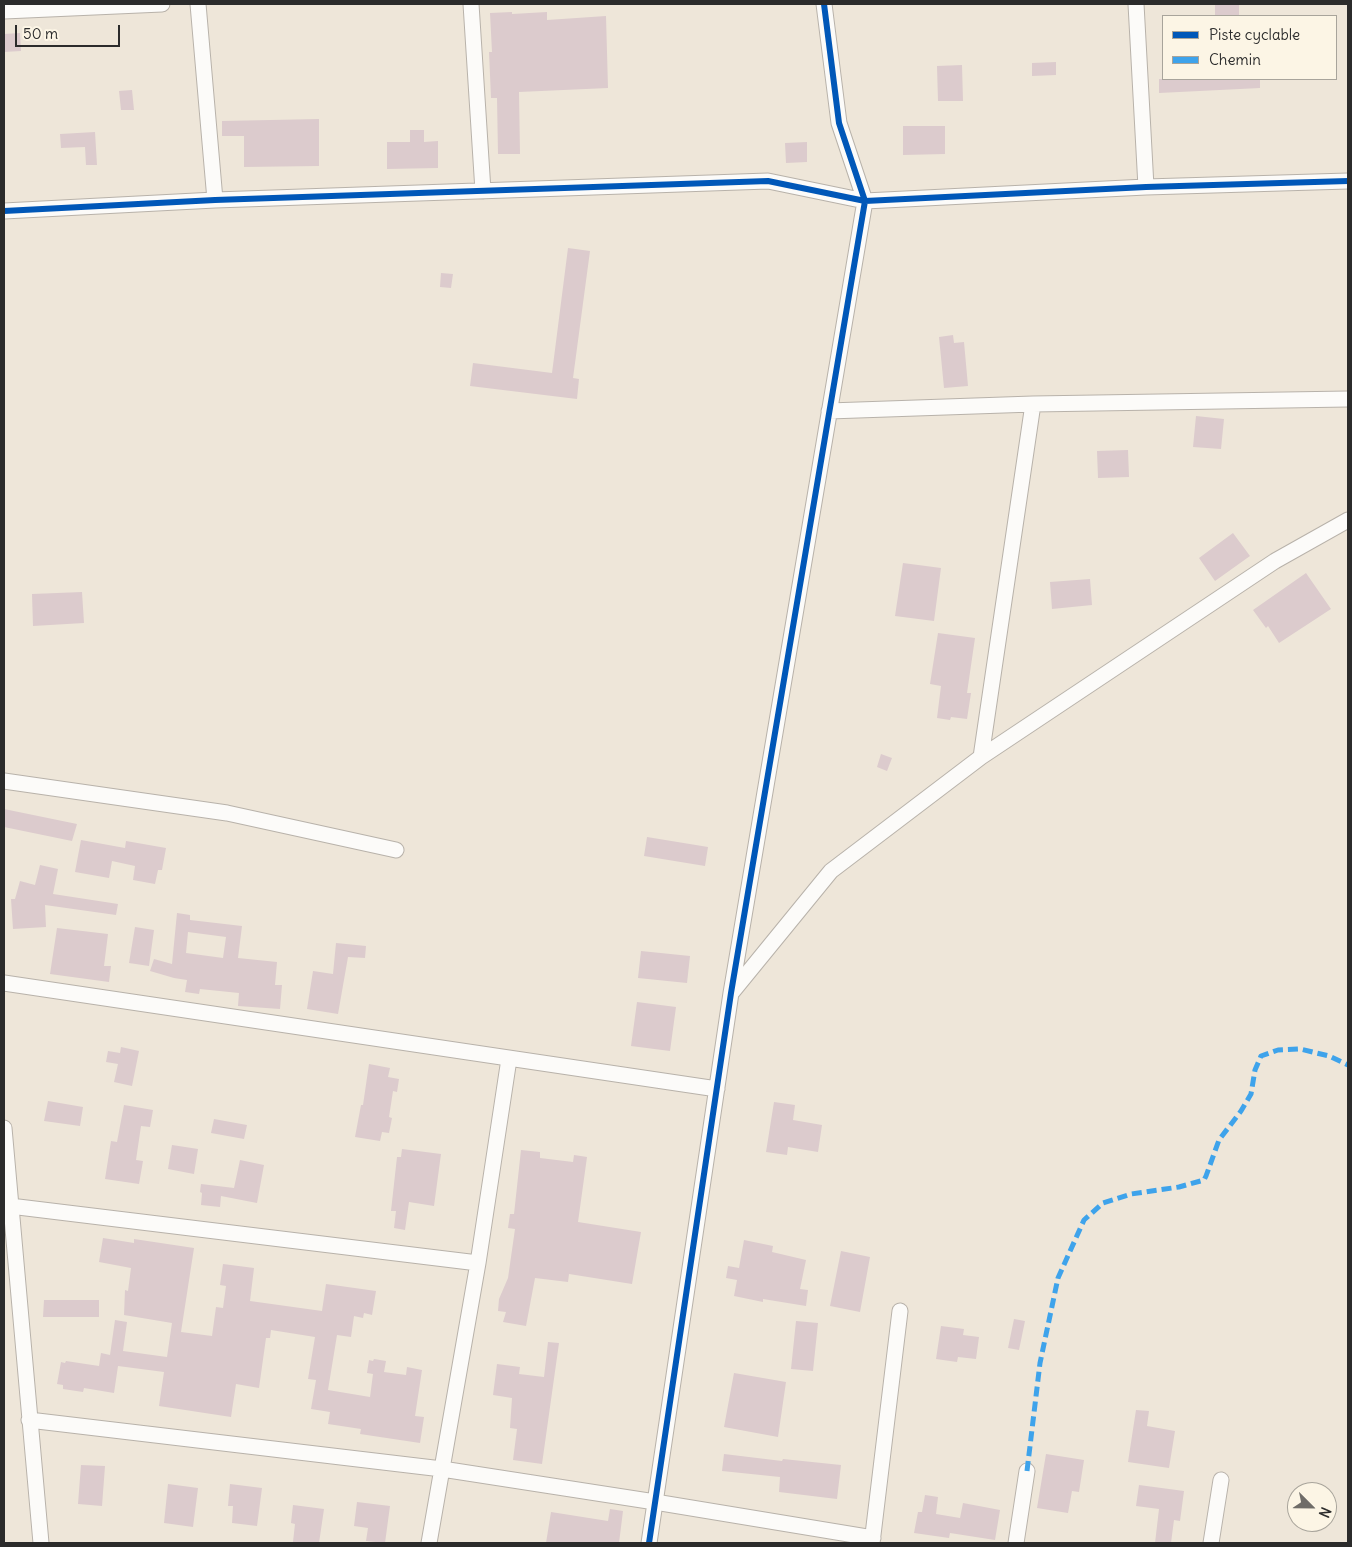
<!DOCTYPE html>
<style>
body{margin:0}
#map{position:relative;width:1352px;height:1547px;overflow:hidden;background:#eee6d9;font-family:Delius,sans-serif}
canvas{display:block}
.frame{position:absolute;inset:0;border:5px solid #2b2b2b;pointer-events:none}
.legend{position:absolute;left:1162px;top:15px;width:175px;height:65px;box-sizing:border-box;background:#fcf5e5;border:1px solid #a8a49b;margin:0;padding:6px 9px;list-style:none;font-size:15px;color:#2b2b2b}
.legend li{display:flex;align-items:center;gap:10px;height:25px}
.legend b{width:25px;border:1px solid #a8a49b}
.north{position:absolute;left:1287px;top:1482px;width:50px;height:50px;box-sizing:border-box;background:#fcf5e5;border:1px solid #a8a49b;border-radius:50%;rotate:113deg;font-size:14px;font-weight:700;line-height:20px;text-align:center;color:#2b2b2b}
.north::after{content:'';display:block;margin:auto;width:18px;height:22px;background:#6f6c68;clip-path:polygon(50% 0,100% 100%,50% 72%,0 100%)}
.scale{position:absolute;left:15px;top:25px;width:105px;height:22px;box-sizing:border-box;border:2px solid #2b2b2b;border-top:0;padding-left:6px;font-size:15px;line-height:18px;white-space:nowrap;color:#2b2b2b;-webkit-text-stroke:4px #fcf5e5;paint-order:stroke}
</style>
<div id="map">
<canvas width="1352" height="1547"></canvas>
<div class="frame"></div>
<ul class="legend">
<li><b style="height:6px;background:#0057b8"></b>Piste cyclable</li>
<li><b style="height:6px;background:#3ea3eb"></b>Chemin</li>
</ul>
<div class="north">N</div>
<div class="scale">50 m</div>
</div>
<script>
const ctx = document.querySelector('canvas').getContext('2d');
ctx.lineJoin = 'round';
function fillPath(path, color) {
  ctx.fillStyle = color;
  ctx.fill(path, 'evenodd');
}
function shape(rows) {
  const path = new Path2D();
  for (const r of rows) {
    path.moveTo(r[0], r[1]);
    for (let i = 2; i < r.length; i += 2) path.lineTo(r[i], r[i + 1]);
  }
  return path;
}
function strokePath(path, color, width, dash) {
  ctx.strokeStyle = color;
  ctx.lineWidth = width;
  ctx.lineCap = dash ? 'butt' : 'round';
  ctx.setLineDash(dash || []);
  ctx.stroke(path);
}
fillPath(shape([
 [1215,4,1239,4,1239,15,1215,15],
 [512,12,512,14,547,12,547,20,606,16,608,88,519,92,520,154,498,154,497,98,491,98,489,52,492,52,490,13],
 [20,33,21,51,4,52,4,34],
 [1056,62,1056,75,1032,76,1032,63],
 [962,65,963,101,938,101,937,66],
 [1159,79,1260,79,1260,88,1159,93],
 [132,90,134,110,121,110,119,91],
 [319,119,319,166,244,167,244,136,222,136,222,121],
 [903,126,945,126,945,154,903,155],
 [410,130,424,130,424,142,438,141,438,168,387,169,387,142,410,142],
 [95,132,97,165,86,165,85,147,61,148,60,134],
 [807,142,807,162,786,163,785,143],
 [568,248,590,251,573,378,579,379,577,399,470,386,473,363,552,373],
 [441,273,453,274,451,288,440,287],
 [953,335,954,343,964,342,968,386,944,388,939,337],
 [1196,416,1224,419,1221,449,1193,447],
 [1128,450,1129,477,1098,478,1097,451],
 [1233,533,1250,556,1215,581,1199,558],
 [903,563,941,568,934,621,895,616],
 [1306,573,1331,609,1279,643,1268,626,1266,628,1253,610],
 [1090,579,1092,605,1052,609,1050,582],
 [82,592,84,623,33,626,32,594],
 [938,633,975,638,967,693,971,693,967,719,951,717,950,720,937,718,941,686,930,684],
 [881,754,892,758,887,771,877,767],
 [4,809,77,824,72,841,4,827],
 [647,837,708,847,705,866,644,856],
 [81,840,125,848,126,841,166,848,162,870,158,870,155,884,133,880,135,866,112,861,109,878,75,872],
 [40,865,58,869,53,894,118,904,116,915,45,905,46,927,13,929,11,899,15,899,20,881,35,885],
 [177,913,190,915,190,920,242,926,238,958,277,962,275,985,282,985,280,1009,238,1006,239,993,200,989,199,994,185,992,187,980,174,978,150,971,154,959,172,964],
 [188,932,226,937,223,958,186,953],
 [135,927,154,930,149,966,129,963],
 [57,928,108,934,104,966,111,966,109,982,50,974],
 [336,943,366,946,365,958,348,957,338,1014,307,1009,313,971,333,974],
 [641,951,690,956,687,983,638,978],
 [637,1002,676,1007,670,1051,631,1046],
 [121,1047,139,1051,132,1086,114,1082,118,1064,106,1062,108,1051,120,1053],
 [369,1064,390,1068,388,1077,399,1079,397,1092,393,1091,389,1117,392,1118,389,1133,382,1132,380,1141,355,1137,361,1105,363,1105],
 [48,1101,83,1107,80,1126,44,1121],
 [774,1102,795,1105,793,1120,822,1125,818,1152,788,1147,787,1155,766,1152],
 [124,1105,153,1110,150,1127,141,1126,136,1160,143,1161,139,1184,105,1179,111,1141,117,1142],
 [214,1119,247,1125,244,1139,211,1133],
 [172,1145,198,1149,194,1174,168,1169],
 [402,1149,441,1154,434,1206,409,1202,405,1230,394,1228,396,1211,391,1211,397,1157,401,1157],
 [521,1150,540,1152,540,1158,573,1162,574,1155,587,1157,578,1222,641,1232,632,1284,569,1274,568,1282,535,1278,526,1326,503,1322,506,1312,498,1311,499,1299,508,1278,515,1229,508,1228,510,1214,514,1214],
 [240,1160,264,1165,257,1203,221,1196,220,1207,201,1205,202,1193,200,1192,201,1184,234,1188],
 [103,1238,134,1243,134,1239,194,1248,181,1332,212,1336,216,1307,223,1308,226,1286,220,1285,223,1264,254,1268,250,1301,322,1311,326,1284,376,1291,372,1315,364,1313,363,1318,354,1316,351,1337,337,1335,328,1390,370,1397,373,1374,367,1373,369,1360,373,1361,374,1359,386,1361,384,1372,406,1375,407,1367,422,1370,415,1416,424,1417,420,1443,360,1434,361,1429,328,1424,330,1412,311,1409,316,1380,308,1379,315,1337,271,1330,270,1338,266,1338,259,1388,236,1384,231,1417,159,1406,164,1372,118,1366,114,1393,84,1388,83,1392,63,1389,63,1385,57,1384,61,1362,65,1363,66,1361,99,1366,101,1353,110,1355,115,1320,127,1322,123,1351,167,1357,172,1323,124,1315,125,1290,128,1291,131,1268,99,1262],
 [744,1240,773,1246,772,1252,806,1260,800,1289,808,1290,806,1306,763,1299,763,1302,734,1296,737,1280,726,1278,728,1266,739,1268],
 [841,1251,870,1257,860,1312,830,1306],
 [44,1300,99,1300,99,1317,43,1317],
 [1014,1319,1025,1321,1019,1350,1008,1348],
 [796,1321,818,1323,813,1371,791,1369],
 [941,1326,964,1329,963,1335,979,1337,976,1359,958,1357,957,1362,936,1359],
 [548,1342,559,1343,542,1464,513,1460,517,1429,510,1428,512,1398,493,1395,497,1364,520,1367,519,1374,544,1377],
 [734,1373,786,1382,778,1437,724,1427],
 [1136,1410,1149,1411,1147,1426,1175,1431,1169,1468,1128,1462],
 [724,1454,782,1461,783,1459,841,1465,837,1499,779,1492,780,1477,722,1471],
 [1046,1454,1084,1460,1079,1492,1072,1491,1068,1513,1037,1508],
 [81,1465,105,1466,102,1506,78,1504],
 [168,1484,198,1488,193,1527,164,1523],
 [230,1484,262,1488,257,1526,232,1523,233,1506,228,1506],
 [1139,1485,1184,1491,1180,1521,1174,1520,1171,1543,1155,1543,1159,1509,1136,1506],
 [925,1495,938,1497,936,1514,960,1518,963,1503,1000,1510,995,1540,950,1533,949,1538,914,1533,918,1512,922,1512],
 [357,1502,390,1506,385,1543,366,1541,368,1528,354,1526],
 [293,1505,324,1509,319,1543,293,1542,295,1524,291,1523],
 [610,1509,623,1511,619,1543,546,1543,551,1512,608,1521]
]), '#dccbcd');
const minor = shape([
 [198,4,215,200],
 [471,4,483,191],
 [1136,4,1146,187],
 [4,11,162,4],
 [4,211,215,200,768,181,865,201,1146,187,1348,181],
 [829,411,1033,404,1348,399],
 [981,757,1033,404],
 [4,781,227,813,396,850],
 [4,983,717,1089],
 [733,991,831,871,981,757,1275,561,1348,520],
 [4,1128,41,1543],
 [10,1206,478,1263],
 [29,1420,442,1469,655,1502,873,1538],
 [429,1543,478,1263,509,1059],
 [649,1543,731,993,865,201,839,123,824,4],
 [872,1543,900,1311],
 [1016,1543,1027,1471],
 [1211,1543,1221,1480]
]);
strokePath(minor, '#b8b2aa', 17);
strokePath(minor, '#fcfbf9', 15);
strokePath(shape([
 [1027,1471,1040,1363,1058,1278,1084,1220,1103,1203,1131,1194,1179,1187,1204,1180,1206,1176,1219,1140,1241,1111,1251,1094,1255,1070,1261,1056,1278,1050,1300,1049,1329,1056,1348,1065]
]), '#3ea3eb', 5, [10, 5]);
strokePath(shape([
 [4,211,215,200,768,181,865,201,1146,187,1348,181],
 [649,1543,731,993,865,201,839,123,824,4]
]), '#0057b8', 6);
</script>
